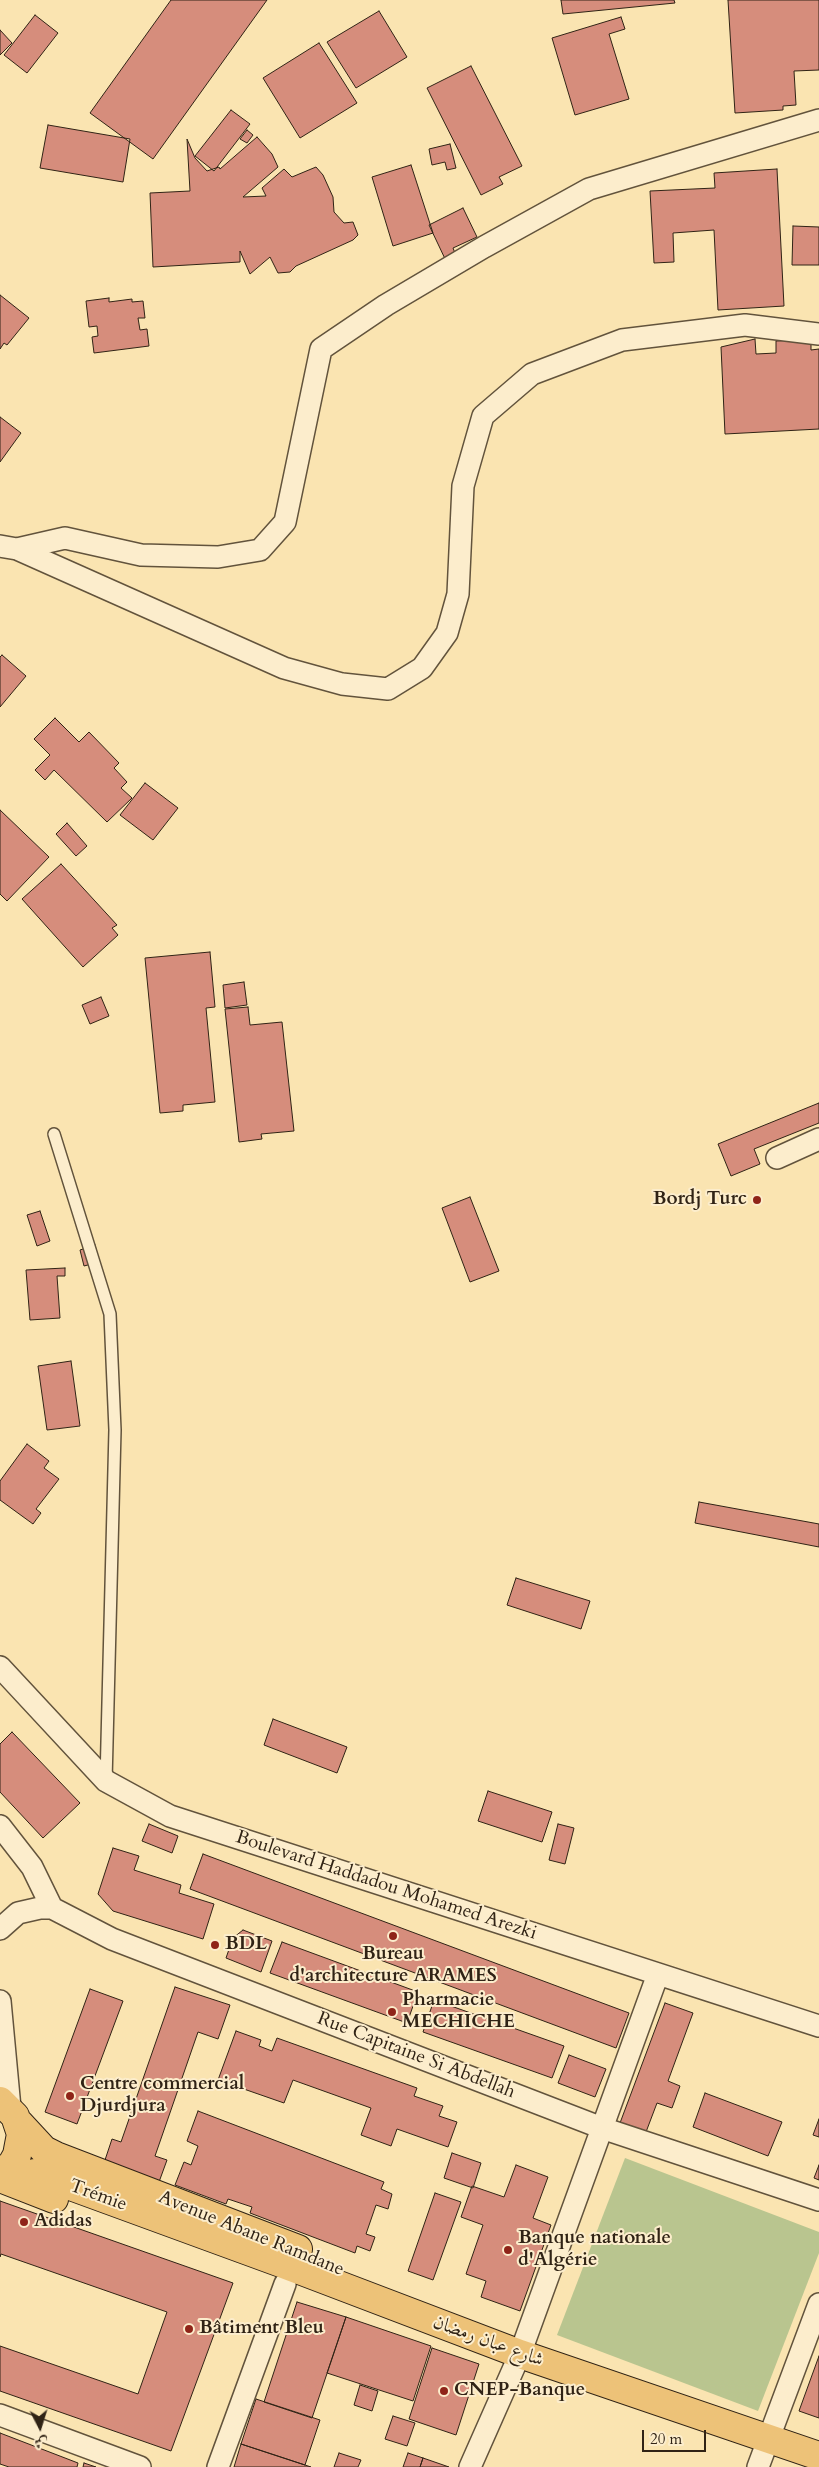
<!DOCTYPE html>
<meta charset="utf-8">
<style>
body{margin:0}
#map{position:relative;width:819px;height:2467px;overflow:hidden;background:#fae4b1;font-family:Cardo,Amiri,serif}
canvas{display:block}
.north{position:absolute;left:15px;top:2402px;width:50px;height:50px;-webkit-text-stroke:4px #fcedcc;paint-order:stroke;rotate:175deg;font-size:14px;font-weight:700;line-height:20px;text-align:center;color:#302315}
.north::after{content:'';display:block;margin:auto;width:18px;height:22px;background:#302315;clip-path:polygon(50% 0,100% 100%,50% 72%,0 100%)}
.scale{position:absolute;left:642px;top:2430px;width:64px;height:22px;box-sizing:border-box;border:2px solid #302315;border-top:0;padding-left:6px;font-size:15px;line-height:18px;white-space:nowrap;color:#302315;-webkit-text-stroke:4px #fcedcc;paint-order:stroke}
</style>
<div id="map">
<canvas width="819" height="2467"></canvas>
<div class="north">ش</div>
<div class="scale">20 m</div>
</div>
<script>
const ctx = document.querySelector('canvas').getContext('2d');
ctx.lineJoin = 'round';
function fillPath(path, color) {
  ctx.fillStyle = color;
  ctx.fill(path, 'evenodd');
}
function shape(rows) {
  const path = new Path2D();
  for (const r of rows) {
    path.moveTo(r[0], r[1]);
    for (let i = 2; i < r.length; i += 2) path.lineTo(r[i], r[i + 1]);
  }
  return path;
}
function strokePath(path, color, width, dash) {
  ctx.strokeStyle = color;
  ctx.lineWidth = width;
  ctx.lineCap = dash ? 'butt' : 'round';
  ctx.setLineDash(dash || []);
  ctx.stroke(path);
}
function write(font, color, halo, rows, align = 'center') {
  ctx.font = font + ' Cardo,Amiri,serif';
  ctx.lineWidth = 4;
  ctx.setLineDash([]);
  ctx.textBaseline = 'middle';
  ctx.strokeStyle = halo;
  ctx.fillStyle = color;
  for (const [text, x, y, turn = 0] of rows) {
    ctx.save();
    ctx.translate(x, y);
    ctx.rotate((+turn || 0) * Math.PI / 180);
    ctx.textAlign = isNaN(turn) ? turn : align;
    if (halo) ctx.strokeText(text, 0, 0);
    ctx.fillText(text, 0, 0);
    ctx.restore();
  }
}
fillPath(shape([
 [625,2158,819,2232,819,2253,758,2411,557,2335]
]), '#b9c58f');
const building = shape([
 [171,0,267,0,153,159,90,113,171,0],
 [561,0,674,0,675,3,563,14,561,0],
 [728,0,819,0,819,70,794,71,796,105,783,106,783,110,735,113,728,0],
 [379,11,407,57,356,88,327,42,379,11],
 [35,15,58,33,27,73,4,55,35,15],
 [621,17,625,29,609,34,629,99,575,115,552,38,621,17],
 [0,30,12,43,0,55,0,30],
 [319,43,357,103,300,138,263,78,319,43],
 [471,66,522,166,499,177,503,184,481,195,427,88,471,66],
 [231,110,250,124,214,171,195,156,231,110],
 [48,125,130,139,123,182,40,168,48,125],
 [247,130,253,135,247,143,240,139,247,130],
 [257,137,272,154,278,167,243,197,266,196,262,188,284,169,292,177,316,167,323,175,333,197,334,212,344,223,353,222,358,235,353,240,296,266,290,272,278,273,270,257,250,274,240,251,240,262,153,267,150,193,190,191,187,139,195,158,207,171,219,167,220,169,257,137],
 [450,144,456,168,447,170,445,162,432,165,429,149,450,144],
 [411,165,433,233,393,246,372,177,411,165],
 [777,169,784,306,718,310,714,230,673,233,674,262,654,263,650,191,715,188,714,173,777,169],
 [463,208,477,237,453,248,457,258,447,263,429,225,463,208],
 [793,226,819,227,819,265,792,265,793,226],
 [0,295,29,318,7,345,4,343,0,349,0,295],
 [109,298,109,302,132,299,132,302,143,301,145,318,138,318,140,330,147,329,149,346,94,353,92,337,98,336,97,326,89,327,86,301,109,298],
 [755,339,756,354,776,353,776,341,811,339,811,350,819,349,819,429,725,434,721,347,755,339],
 [0,417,21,433,0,462,0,417],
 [2,655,26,676,0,707,0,657,2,655],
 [55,718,79,742,89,732,119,763,114,768,127,782,121,788,132,798,107,822,54,770,45,780,35,770,50,755,34,739,55,718],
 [145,783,178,808,153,840,120,815,145,783],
 [0,810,49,857,7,901,0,894,0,810],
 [67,823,87,846,76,856,56,834,67,823],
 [61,864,117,925,112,928,118,935,83,967,22,899,61,864],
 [210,952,215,1007,206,1008,215,1102,183,1105,183,1111,160,1113,145,958,210,952],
 [244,982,247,1005,225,1008,223,985,244,982],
 [101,997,109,1016,90,1024,82,1005,101,997],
 [248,1007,250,1025,282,1022,294,1131,261,1134,262,1139,239,1142,225,1009,248,1007],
 [819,1103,819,1123,754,1149,760,1164,731,1176,718,1144,819,1103],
 [470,1197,499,1271,470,1282,442,1208,470,1197],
 [40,1211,50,1241,37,1246,27,1215,40,1211],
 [95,1245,99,1262,84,1266,80,1250,95,1245],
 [65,1268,65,1276,57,1276,60,1318,30,1320,26,1270,65,1268],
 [71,1361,80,1426,47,1430,38,1366,71,1361],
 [27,1444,49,1461,44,1468,59,1479,36,1509,41,1513,33,1524,0,1500,0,1481,27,1444],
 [699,1502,819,1524,819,1547,695,1523,699,1502],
 [516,1578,590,1601,581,1629,507,1605,516,1578],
 [273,1719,347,1747,337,1773,264,1745,273,1719],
 [12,1732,80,1803,43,1838,0,1792,0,1744,12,1732],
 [488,1791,552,1812,542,1842,478,1821,488,1791],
 [149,1824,178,1836,172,1853,142,1841,149,1824],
 [558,1824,574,1828,565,1864,549,1860,558,1824],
 [113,1848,139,1856,134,1870,181,1885,179,1893,214,1904,203,1939,113,1911,98,1894,113,1848],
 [203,1854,629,2013,616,2048,190,1889,203,1854],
 [243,1930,272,1941,261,1972,226,1958,233,1938,243,1930],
 [282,1942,418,1992,407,2023,270,1973,282,1942],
 [175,1987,230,2005,218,2039,198,2032,155,2156,167,2160,159,2182,104,2163,112,2139,121,2142,175,1987],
 [90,1989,123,2001,77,2124,45,2112,90,1989],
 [434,2000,564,2046,552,2078,423,2032,434,2000],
 [665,2003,693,2013,668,2081,680,2086,672,2108,657,2103,646,2132,620,2123,665,2003],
 [236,2031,261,2040,259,2046,272,2051,277,2038,417,2088,414,2096,443,2106,439,2116,457,2122,448,2147,397,2129,391,2146,361,2135,371,2108,293,2080,284,2103,218,2080,236,2031],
 [569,2055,606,2069,595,2097,558,2083,569,2055],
 [705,2093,782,2122,768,2156,693,2127,705,2093],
 [198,2111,384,2182,381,2189,392,2194,388,2209,376,2205,366,2234,375,2237,370,2251,357,2246,355,2253,250,2213,252,2207,228,2199,226,2204,175,2185,184,2162,191,2165,198,2146,187,2141,198,2111],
 [819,2119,819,2137,813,2135,819,2119],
 [452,2153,481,2163,473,2188,444,2178,452,2153],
 [516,2165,548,2177,533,2218,551,2225,520,2311,481,2297,486,2281,466,2274,483,2225,461,2217,472,2186,504,2197,516,2165],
 [819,2165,819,2180,814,2178,819,2165],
 [435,2193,461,2202,433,2280,408,2271,435,2193],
 [0,2201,233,2283,171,2451,0,2391,0,2346,138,2394,167,2312,1,2254,0,2257,0,2201],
 [297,2302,346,2317,312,2418,264,2402,297,2302],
 [346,2317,431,2346,413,2401,327,2373,346,2317],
 [432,2348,479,2364,456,2435,409,2419,432,2348],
 [819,2356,819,2418,799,2411,819,2356],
 [360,2385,378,2391,372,2411,354,2405,360,2385],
 [256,2399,320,2420,305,2465,241,2444,256,2399],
 [393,2416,415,2423,407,2446,385,2439,393,2416],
 [0,2433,78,2463,77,2467,9,2467,0,2464,0,2433],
 [241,2444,311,2467,234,2467,241,2444],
 [339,2453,361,2460,358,2467,334,2467,339,2453],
 [408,2453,423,2458,420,2467,403,2467,408,2453],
 [423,2458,449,2467,420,2467,423,2458],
 [84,2463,96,2467,83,2467,84,2463]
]);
fillPath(building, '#d68d7c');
strokePath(building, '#302315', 1);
const service = shape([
 [54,1134,110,1314,115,1430,106,1781]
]);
const minor = shape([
 [0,546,17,549,65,538,141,555,218,557,260,550,285,522,321,349,386,305,484,247,589,189,819,120],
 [17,549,284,668,342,684,388,689,422,668,447,633,458,594,463,486,483,416,532,374,622,340,745,325,819,334],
 [777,1158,819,1139],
 [0,1667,106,1781,170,1816,819,2026],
 [0,1826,32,1867,52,1908],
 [0,1929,18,1913,40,1908,52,1908,112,1939,602,2128,819,2200],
 [0,2001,10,2108],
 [0,2415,140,2467],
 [218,2467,285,2284],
 [470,2467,520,2354,658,1974],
 [758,2467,819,2304]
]);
const primary = shape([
 [0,2101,15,2116,21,2134,17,2155,12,2164,0,2174],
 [19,2123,44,2150,56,2156,298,2249],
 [35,2173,281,2263,520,2354,819,2456],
 [0,2178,54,2199]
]);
strokePath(service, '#62533c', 14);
strokePath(minor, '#62533c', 24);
strokePath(primary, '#302315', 30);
strokePath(service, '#fcedcc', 11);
strokePath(minor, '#fcedcc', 21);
strokePath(primary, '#edc278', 28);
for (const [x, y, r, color] of [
 [757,1200,5,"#8f2418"],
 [393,1936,5,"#8f2418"],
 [215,1945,5,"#8f2418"],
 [392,2012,5,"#8f2418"],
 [70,2096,5,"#8f2418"],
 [24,2222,5,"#8f2418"],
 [508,2250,5,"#8f2418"],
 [189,2329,5,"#8f2418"],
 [444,2391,5,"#8f2418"]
]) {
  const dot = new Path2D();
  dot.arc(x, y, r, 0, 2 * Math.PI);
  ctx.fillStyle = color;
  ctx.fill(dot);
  strokePath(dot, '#fcedcc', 2);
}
write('bold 19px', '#302315', '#fcedcc', [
 ["Bordj Turc",747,1200,"right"],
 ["BDL",225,1945],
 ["Bureau",393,1955,"center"],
 ["d'architecture ARAMES",393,1977,"center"],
 ["Pharmacie",402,2001],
 ["MECHICHE",402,2023],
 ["Centre commercial",80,2085],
 ["Djurdjura",80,2107],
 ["Adidas",34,2222],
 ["Banque nationale",518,2239],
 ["d'Algérie",518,2261],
 ["Bâtiment Bleu",199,2329],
 ["CNEP-Banque",454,2391]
], 'left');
write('19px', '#302315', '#fcedcc', [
 ["Boulevard Haddadou Mohamed Arezki",386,1886,18],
 ["Rue Capitaine Si Abdellah",416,2056,21],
 ["Trémie",98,2196,20],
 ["Avenue Abane Ramdane",251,2234,22],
 ["شارع عبان رمضان",488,2342,20]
]);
</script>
